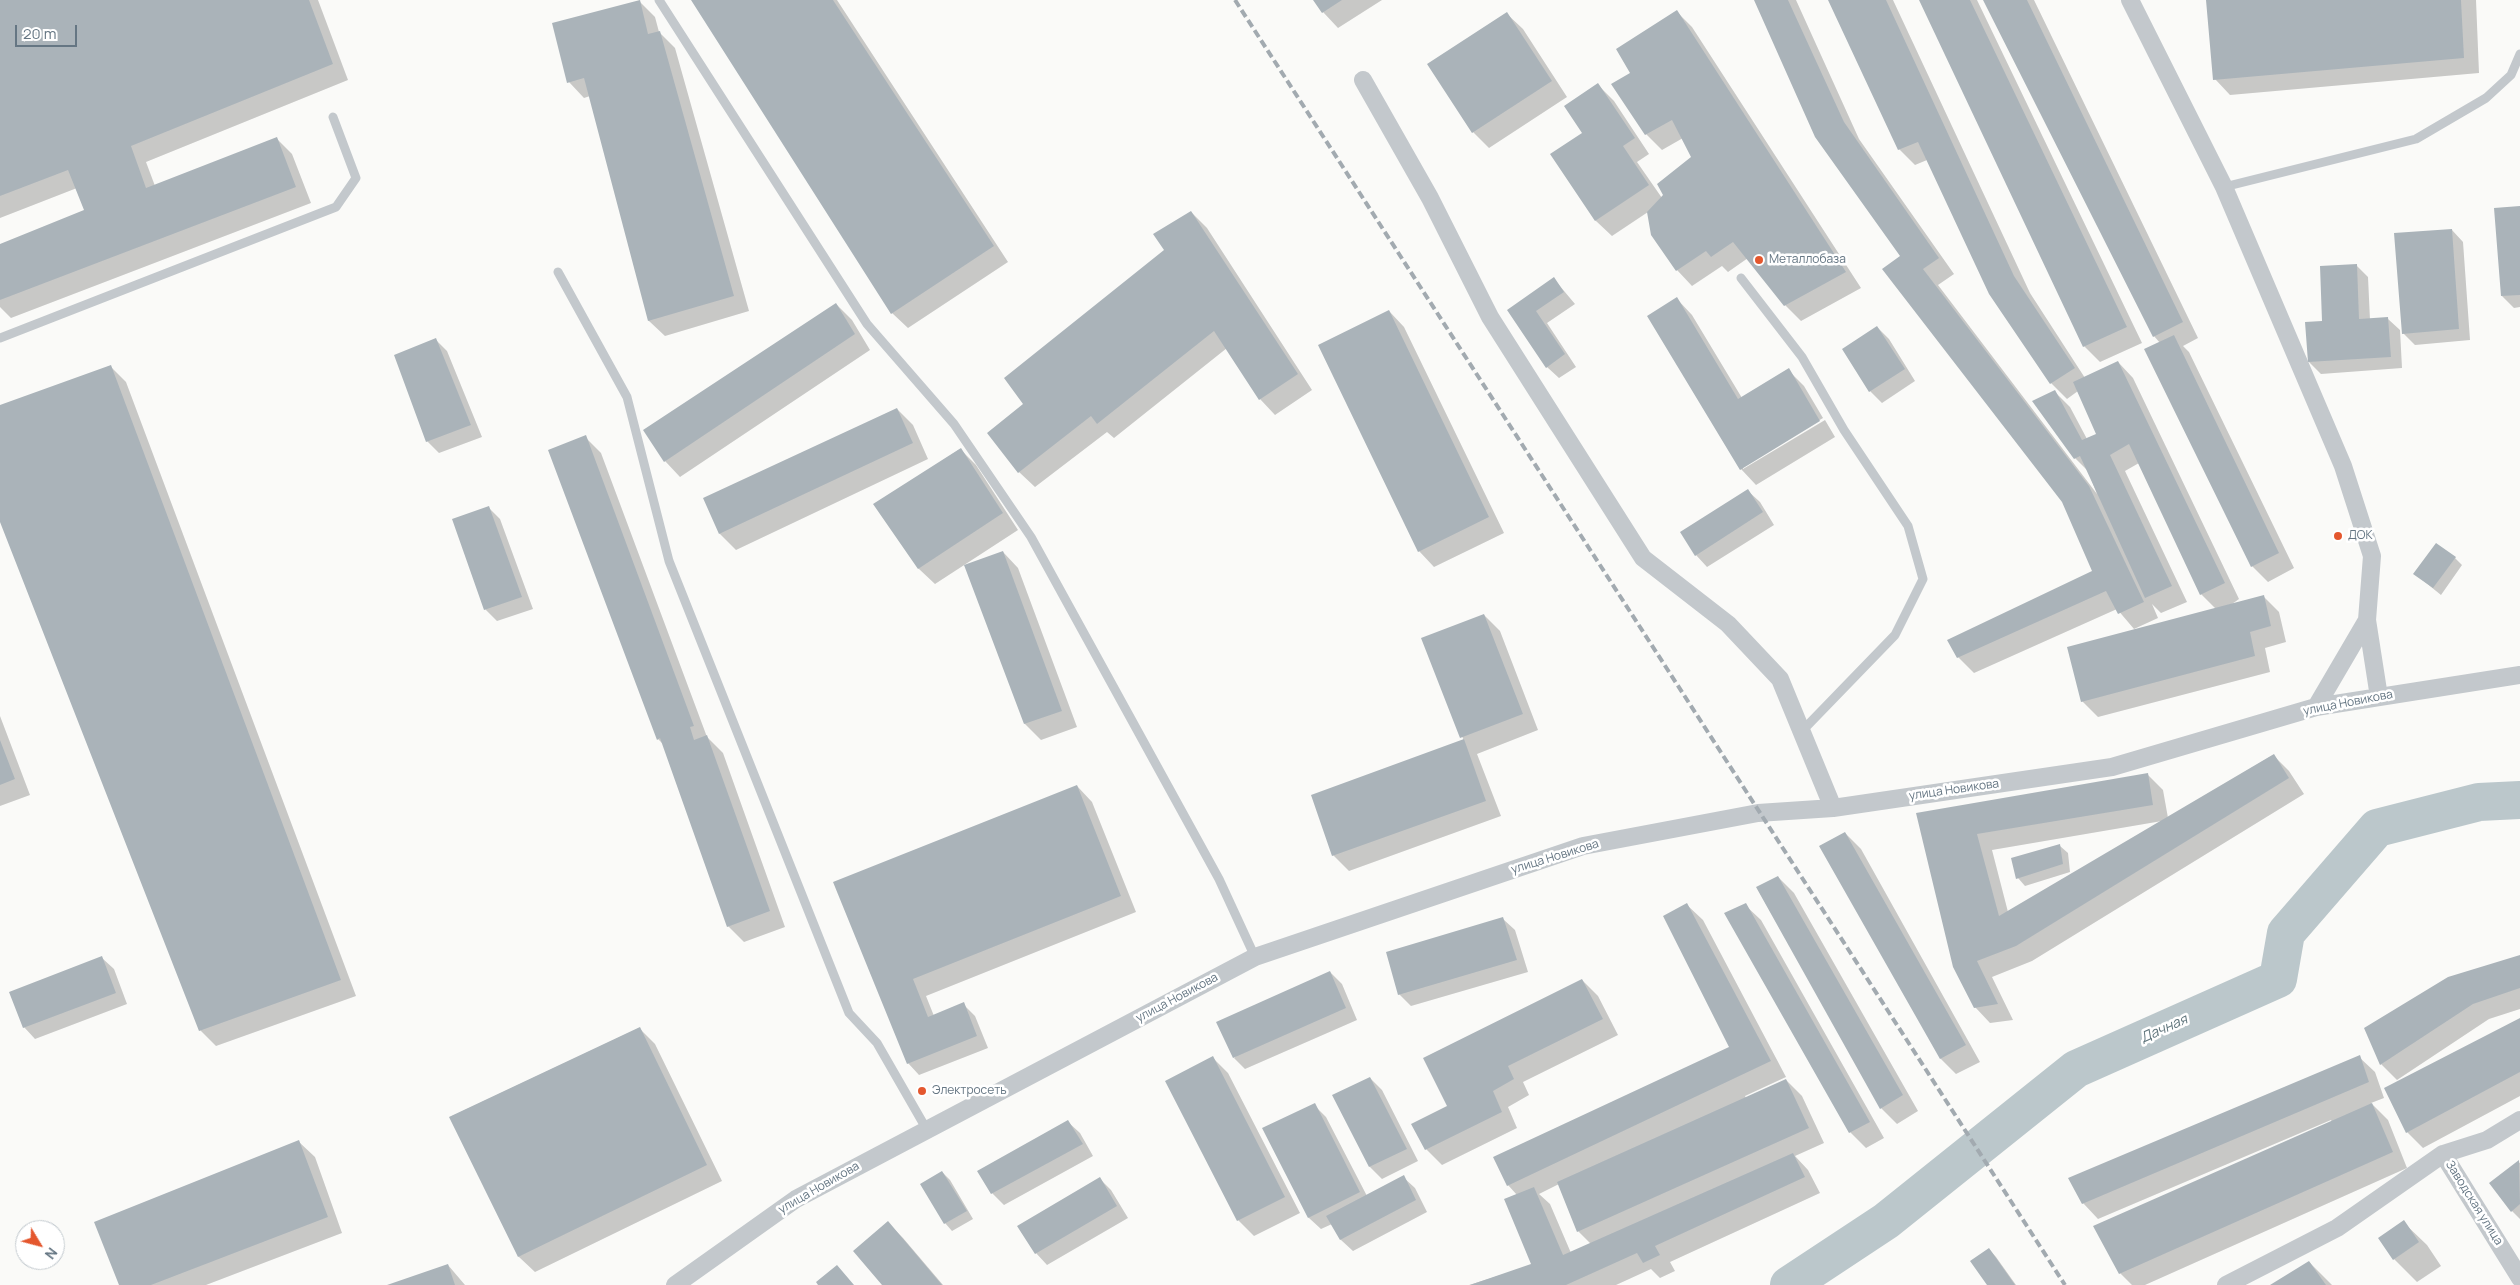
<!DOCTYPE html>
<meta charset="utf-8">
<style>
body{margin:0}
#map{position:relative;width:2520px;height:1285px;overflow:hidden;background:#fafaf8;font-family:Manrope,sans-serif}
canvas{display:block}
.north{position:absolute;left:15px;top:1220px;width:50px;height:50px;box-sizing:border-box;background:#fff;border:1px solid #c1c8cd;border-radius:50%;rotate:127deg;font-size:14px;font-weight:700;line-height:20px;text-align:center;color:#657683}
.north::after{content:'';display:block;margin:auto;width:18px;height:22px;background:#e4572e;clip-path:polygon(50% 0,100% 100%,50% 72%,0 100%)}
.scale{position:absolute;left:15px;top:25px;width:62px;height:22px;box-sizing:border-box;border:2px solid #657683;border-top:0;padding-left:6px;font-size:15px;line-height:18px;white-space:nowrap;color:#657683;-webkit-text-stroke:4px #fff;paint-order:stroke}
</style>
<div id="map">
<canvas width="2520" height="1285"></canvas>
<div class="north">N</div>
<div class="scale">20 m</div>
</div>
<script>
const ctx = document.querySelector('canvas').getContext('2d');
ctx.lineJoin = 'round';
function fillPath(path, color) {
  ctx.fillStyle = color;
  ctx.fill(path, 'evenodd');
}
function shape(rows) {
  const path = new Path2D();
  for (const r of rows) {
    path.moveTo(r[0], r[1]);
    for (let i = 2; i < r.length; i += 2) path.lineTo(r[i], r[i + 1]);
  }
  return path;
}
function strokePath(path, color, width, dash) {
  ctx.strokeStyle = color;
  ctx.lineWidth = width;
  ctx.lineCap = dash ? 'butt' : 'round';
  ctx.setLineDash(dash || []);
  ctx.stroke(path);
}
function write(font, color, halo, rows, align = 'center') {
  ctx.font = font + ' Manrope,sans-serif';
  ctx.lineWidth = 5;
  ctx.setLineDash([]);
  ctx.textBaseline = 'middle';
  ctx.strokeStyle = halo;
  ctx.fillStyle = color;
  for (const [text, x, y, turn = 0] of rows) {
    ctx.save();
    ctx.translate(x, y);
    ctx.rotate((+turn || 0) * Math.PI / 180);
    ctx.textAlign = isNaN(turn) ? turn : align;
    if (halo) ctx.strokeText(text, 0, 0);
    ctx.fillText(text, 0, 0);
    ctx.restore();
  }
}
fillPath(shape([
 [0,0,318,0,348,80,146,162,155,186,276,138,292,154,311,203,11,318,0,307,0,246,86,211,77,188,0,218],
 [693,0,837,0,1008,262,908,328,892,313],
 [1315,0,1382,0,1338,28,1323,12],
 [1755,0,1796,0,1859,139,1954,274,1938,285,2097,494,2088,471,2075,458,2055,392,2070,407,2087,439,2098,434,2078,391,2067,399,2051,383,1927,160,1915,165,1899,149,1830,0,1893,0,2030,293,2085,378,2118,362,2133,378,2239,599,2232,604,2263,596,2279,612,2286,642,2265,648,2270,672,2098,717,2082,701,2216,609,2201,594,2139,463,2125,471,2187,602,2161,613,2152,604,2158,618,2134,629,2117,609,1974,673,1958,657,2094,572,2063,501,1902,256],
 [1920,0,1977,0,2142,343,2100,362,2084,346],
 [1984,0,2034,0,2198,338,2183,346,2189,352,2294,568,2268,582,2252,566,2160,343,2154,336],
 [2207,0,2476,0,2479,73,2230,95,2215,79],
 [639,1,655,17,659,32,675,48,749,311,665,336,649,321,590,96,584,98,569,82],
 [1677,12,1692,27,1861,288,1801,321,1785,305,1748,258,1728,272,1722,266,1692,286,1677,270,1648,212,1612,236,1596,221,1552,154,1584,133,1598,85,1614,101,1649,154,1637,162,1662,198,1693,158,1683,138,1662,150,1646,134,1632,73],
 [1507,14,1523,29,1567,97,1489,148,1473,132],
 [2520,207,2520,307,2514,308,2502,296],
 [1191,212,1207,228,1312,390,1275,415,1260,399,1227,348,1114,438,1107,432,1035,487,1019,472],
 [2452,230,2463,242,2470,340,2415,345,2403,333],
 [2356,265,2368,277,2370,320,2388,319,2400,330,2402,368,2321,374,2309,362,2324,322],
 [1554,279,1575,304,1547,323,1576,367,1559,378,1547,367,1508,310],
 [1677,299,1692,315,1742,398,1788,370,1804,386,1823,418,1743,466,1743,469,1825,420,1835,437,1756,485,1741,469],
 [836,304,852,320,870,350,680,477,665,461],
 [1389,311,1404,327,1504,533,1434,567,1419,551],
 [1877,327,1889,339,1915,381,1882,403,1870,391],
 [436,340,447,351,482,437,439,453,427,441],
 [110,366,126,382,356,996,216,1046,200,1030,0,519,0,406],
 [897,409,913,425,928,459,736,550,720,534,705,499],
 [585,437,601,453,707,737,723,753,785,927,744,942,728,926,663,744,658,739],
 [960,449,976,465,1018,530,935,584,919,569,875,505],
 [1748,491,1760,502,1774,525,1707,567,1696,555],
 [488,507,500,519,533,609,497,621,485,609],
 [1003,552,1018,568,1077,727,1041,740,1025,724,966,566],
 [2455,558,2462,565,2441,595,2415,574],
 [1484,615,1500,631,1538,730,1477,754,1501,816,1349,871,1333,855,1464,741,1423,639],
 [0,716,30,795,0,806],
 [2273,755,2289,771,2304,794,2032,961,1992,977,2013,1020,1990,1023,1975,1007,1918,814,2147,774,2163,790,2168,818],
 [2162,821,2008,912,1992,850],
 [1077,786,1092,802,1136,912,926,996,934,1016,963,1004,975,1016,988,1048,919,1075,908,1063,880,993],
 [1845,833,1861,849,1980,1062,1956,1074,1941,1059,1820,846],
 [2060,846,2068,853,2070,872,2025,886,2018,878],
 [1778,877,1794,893,1918,1111,1897,1124,1881,1108,1757,888],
 [1687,905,1703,920,1786,1077,1745,1096,1746,1098,1786,1080,1802,1096,1824,1143,1795,1156,1808,1170,1820,1193,1670,1262,1675,1271,1660,1278,1651,1269,1616,1285,1469,1285,1533,1265,1517,1195,1508,1185,1731,1047],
 [1559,1184,1578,1231,1591,1244,1571,1253,1550,1204,1539,1194],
 [1745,905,1761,920,1884,1138,1866,1148,1850,1132],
 [1503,919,1515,930,1528,972,1411,1006,1399,994],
 [2520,956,2520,1009,2489,1019,2397,1080,2381,1064],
 [102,958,114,969,127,1004,35,1039,24,1027],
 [1330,972,1342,984,1357,1020,1245,1069,1234,1058],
 [1582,980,1598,996,1618,1035,1523,1082,1529,1095,1508,1107,1517,1128,1442,1165,1426,1149,1448,1106],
 [2520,1019,2520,1096,2423,1148,2407,1132],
 [639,1028,655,1044,722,1181,535,1272,519,1257,450,1117],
 [2359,1057,2375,1072,2384,1098,2371,1103,2388,1120,2407,1168,2145,1285,2132,1285,2120,1273,2332,1122,2331,1120,2098,1219,2083,1203],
 [1213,1058,1228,1073,1300,1213,1254,1236,1238,1220],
 [1370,1078,1382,1090,1418,1161,1382,1179,1370,1167,1334,1096],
 [1314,1105,1326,1117,1367,1196,1403,1177,1415,1188,1427,1212,1353,1251,1341,1240,1332,1224,1321,1229,1309,1218,1264,1129],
 [1068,1122,1080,1133,1093,1156,1004,1205,992,1193],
 [299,1142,315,1157,342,1233,206,1285,121,1285],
 [2518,1162,2520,1163,2520,1219,2512,1211],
 [942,1172,950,1180,973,1219,952,1231,945,1223],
 [1100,1179,1111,1190,1128,1218,1047,1265,1036,1253],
 [2403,1222,2427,1245,2441,1266,2417,1282,2394,1259,2379,1238],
 [888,1223,903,1238,943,1285,884,1285],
 [1989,1249,1996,1257,2016,1285,1989,1285],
 [2309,1262,2332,1285,2272,1285],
 [448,1265,465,1285,390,1285]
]), '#0003');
strokePath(shape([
 [1789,1285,1886,1221,2076,1069,2278,979,2286,933,2377,828,2479,802,2520,800]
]), '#bbc7cb', 38);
fillPath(shape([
 [0,0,309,0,333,64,131,146,146,188,277,137,296,187,0,300,0,244,84,210,68,170,0,196],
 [640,0,648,34,660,31,734,296,648,321,584,78,567,83,552,23],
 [691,0,833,0,994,246,891,314],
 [1313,0,1342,0,1322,13],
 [1754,0,1788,0,1844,122,1939,258,1923,269,2089,486,2144,602,2118,614,2106,591,1957,658,1947,640,2092,571,2062,502,1882,269,1900,256,1815,137],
 [1828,0,1886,0,2014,276,2075,368,2050,384,1989,294,1918,142,1898,150],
 [1919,0,1970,0,2127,327,2083,347],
 [1983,0,2027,0,2183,322,2153,337],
 [2206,0,2461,0,2464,58,2213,80],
 [1677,10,1846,272,1784,306,1733,242,1711,257,1706,251,1676,271,1651,235,1647,212,1663,195,1657,184,1691,157,1672,120,1645,135,1611,84,1630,73,1616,49],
 [1507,12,1552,81,1472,133,1427,64],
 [1598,83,1635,138,1623,146,1649,185,1595,221,1550,154,1582,133,1564,106],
 [2520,206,2520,295,2501,296,2494,208],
 [1191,211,1298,374,1259,400,1214,331,1097,424,1091,416,1018,473,987,433,1023,404,1004,378,1164,250,1153,234],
 [2452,229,2459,329,2402,334,2394,233],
 [2357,264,2359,319,2388,317,2391,357,2308,362,2305,322,2322,321,2320,266],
 [1554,277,1564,292,1536,311,1565,354,1546,368,1507,310],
 [1677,297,1738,399,1789,368,1820,421,1740,470,1647,316],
 [836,303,855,334,664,462,643,430],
 [1389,310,1489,517,1418,552,1318,345],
 [1877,326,1905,369,1869,392,1842,349],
 [2174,335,2279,553,2251,567,2144,349],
 [436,338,471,425,426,442,394,355],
 [2118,361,2225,583,2200,595,2129,444,2110,455,2172,586,2145,598,2080,456,2074,459,2032,401,2055,390,2082,440,2096,434,2073,382],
 [111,365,341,980,199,1031,0,522,0,405],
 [897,408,913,443,719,534,703,498],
 [586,435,694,726,690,727,694,740,707,735,770,911,727,927,660,738,657,740,548,450],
 [961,448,1003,513,918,569,873,504],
 [1748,489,1763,512,1695,556,1680,532],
 [489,506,522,597,484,610,452,519],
 [2436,543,2456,557,2433,588,2413,574],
 [1003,551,1062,711,1024,724,964,565],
 [2264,595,2271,626,2250,632,2255,656,2081,702,2067,647],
 [1484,614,1523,714,1460,738,1421,638],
 [1464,739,1486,801,1332,856,1311,795],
 [0,740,15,779,0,785],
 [2274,754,2289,778,2016,946,1977,961,1998,1004,1974,1008,1953,967,1916,813,2148,773,2153,805,1977,834,1999,916],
 [1077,785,1121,896,913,979,928,1017,964,1002,977,1036,907,1064,833,882],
 [1845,832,1966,1045,1940,1059,1819,846],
 [2060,844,2063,864,2016,879,2011,858],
 [1778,876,1903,1095,1880,1109,1756,887],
 [1687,903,1771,1061,1507,1186,1493,1157,1729,1047,1663,916],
 [1746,903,1870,1122,1849,1133,1724,913],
 [1503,917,1517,960,1398,995,1386,952],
 [2520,955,2520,988,2473,1004,2380,1065,2364,1028,2448,977],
 [102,956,116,993,23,1028,9,992],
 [1330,971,1346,1008,1233,1058,1216,1022],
 [1582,979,1603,1019,1508,1066,1514,1079,1493,1091,1502,1112,1425,1150,1411,1124,1447,1106,1423,1058],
 [2520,1018,2520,1072,2406,1133,2384,1088],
 [640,1027,707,1165,518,1257,449,1117],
 [2360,1055,2369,1082,2082,1204,2068,1178],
 [1213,1056,1285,1197,1237,1221,1165,1081],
 [1370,1077,1407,1149,1369,1167,1332,1095],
 [1786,1079,1809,1128,1577,1232,1557,1182],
 [1315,1103,1360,1192,1308,1218,1262,1128],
 [2372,1103,2393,1152,2119,1274,2093,1226],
 [1068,1120,1083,1144,991,1194,977,1171],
 [299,1140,328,1217,151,1285,119,1285,94,1222],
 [1793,1153,1805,1177,1655,1246,1660,1255,1643,1263,1637,1253,1566,1285,1470,1285,1531,1264,1504,1199,1534,1187,1563,1255],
 [2519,1160,2520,1204,2511,1212,2489,1183],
 [942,1171,967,1211,944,1224,920,1184],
 [1404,1175,1416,1200,1340,1240,1326,1216],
 [1100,1177,1117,1206,1035,1254,1017,1226],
 [2404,1220,2419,1242,2393,1260,2378,1238],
 [888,1221,942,1285,882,1285,853,1251],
 [1989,1248,2015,1285,1987,1285,1970,1261],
 [2309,1261,2326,1285,2270,1285],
 [448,1264,455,1285,387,1285],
 [837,1265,854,1285,818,1285,816,1282]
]), '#aab3b9');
strokePath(shape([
 [659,0,867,324,954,424,1031,537,1219,879,1255,957],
 [2224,187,2416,139,2486,98,2511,75,2520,54],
 [558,272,627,397,669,561,849,1013,877,1043,927,1130],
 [1741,278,1802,357,1844,430,1908,526,1923,579,1895,635,1804,729,1805,732],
 [0,338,336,207,356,178,333,117]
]), '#c3c8cc', 9);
strokePath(shape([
 [2130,0,2224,187,2343,466,2372,556,2367,620,2316,707],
 [1363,80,1430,198,1490,317,1643,558,1728,624,1780,679,1833,808],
 [2367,620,2379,697],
 [2443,1154,2520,1278],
 [675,1285,796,1199,1255,957,1583,846,1758,813,1833,808,2112,767,2316,707,2520,675],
 [2226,1285,2337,1228,2443,1154,2487,1140,2520,1120]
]), '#c3c8cc', 18);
strokePath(shape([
 [1235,0,2065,1285]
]), '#a2aab0', 4, [8, 4]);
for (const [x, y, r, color] of [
 [1759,260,5,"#e4572e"],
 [2338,536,5,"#e4572e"],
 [922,1091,5,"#e4572e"]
]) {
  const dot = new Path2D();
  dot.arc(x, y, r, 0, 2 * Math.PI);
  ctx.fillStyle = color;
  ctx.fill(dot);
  strokePath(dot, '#fff', 2);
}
write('12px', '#657683', '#fff', [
 ["Металлобаза",1769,260],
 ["ДОК",2348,536],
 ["Электросеть",932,1091]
], 'left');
write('12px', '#657683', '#fff', [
 ["улица Новикова",2348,703,-11],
 ["улица Новикова",1954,790,-8],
 ["улица Новикова",1555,857,-17],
 ["улица Новикова",1177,998,-28],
 ["улица Новикова",819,1188,-30],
 ["Заводская улица",2474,1203,58]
]);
write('italic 14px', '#60757c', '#fff', [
 ["Дачная",2164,1029,-24]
]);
</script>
